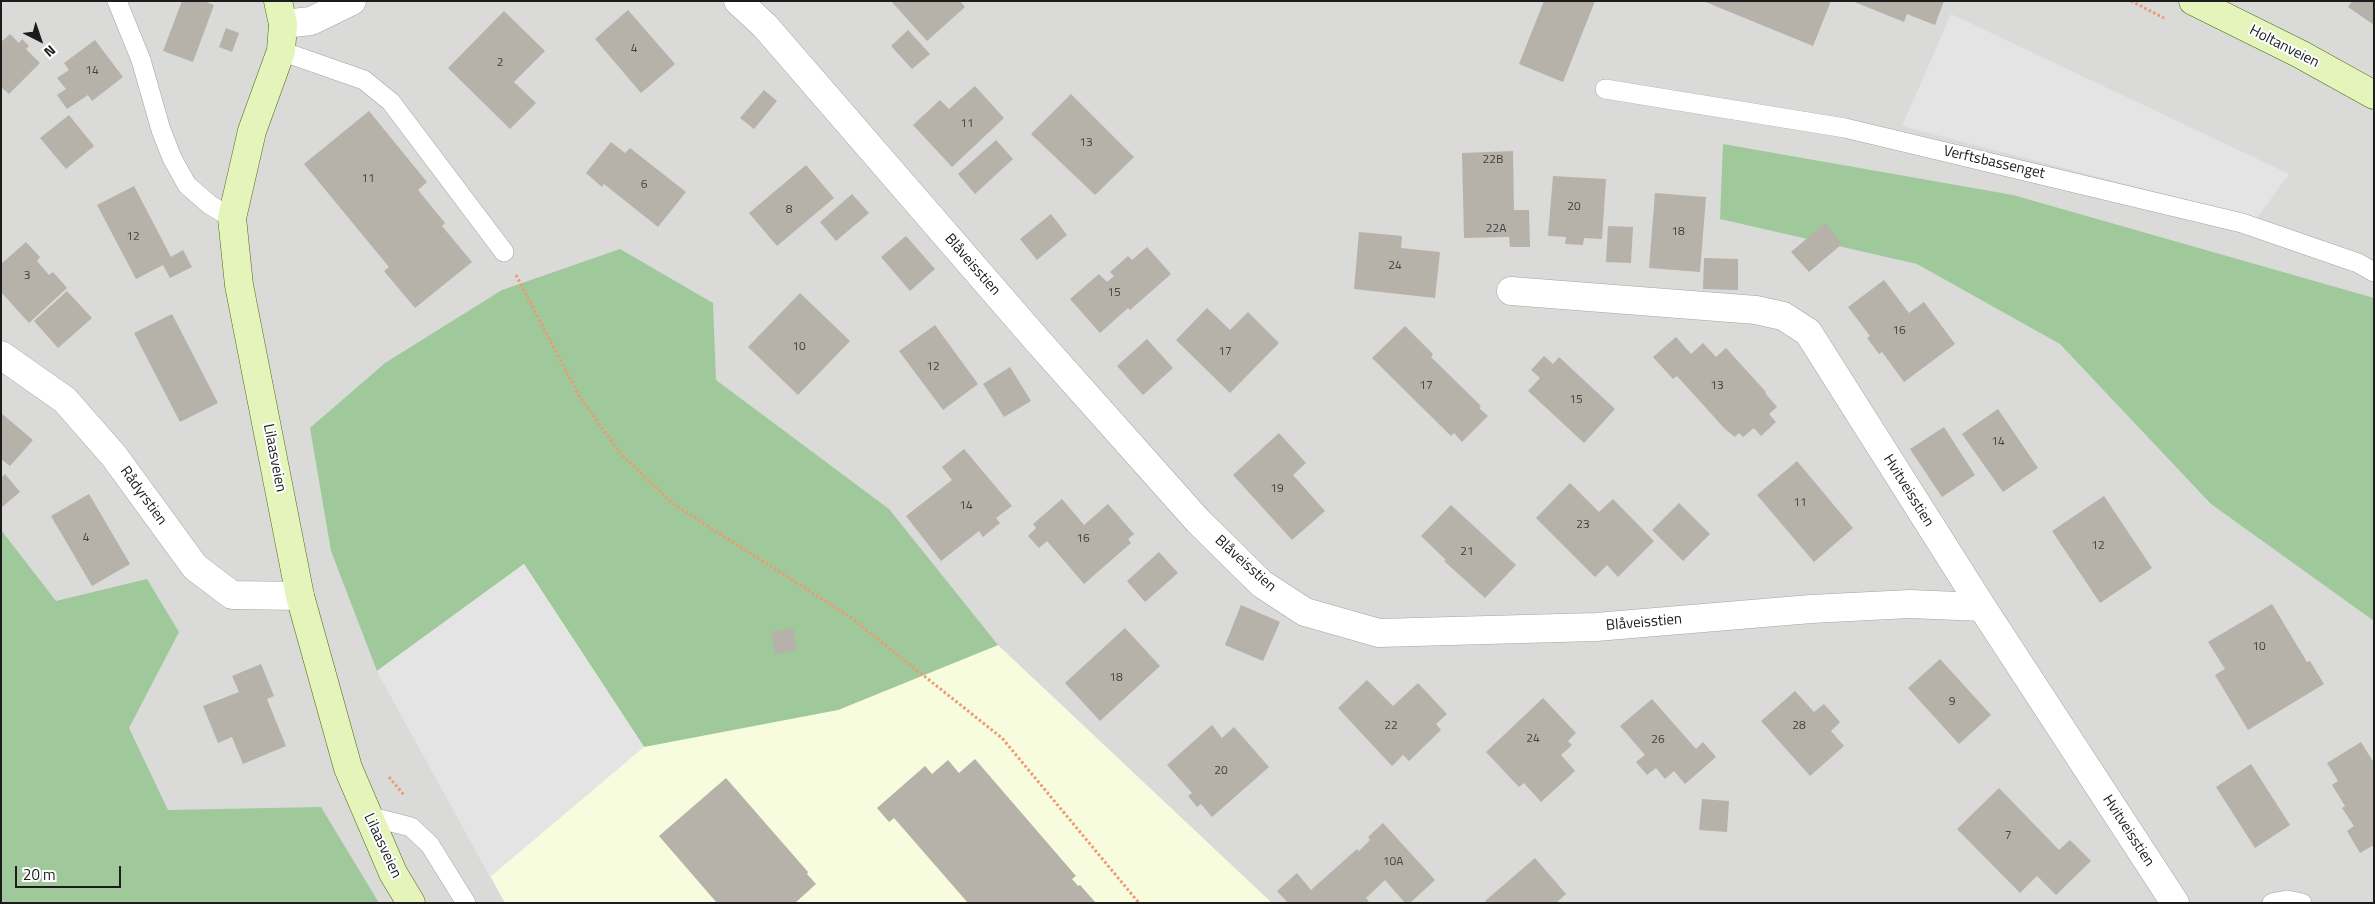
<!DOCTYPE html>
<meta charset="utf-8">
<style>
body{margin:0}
#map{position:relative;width:2375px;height:904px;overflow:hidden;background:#edece3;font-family:"Titillium Web",sans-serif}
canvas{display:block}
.frame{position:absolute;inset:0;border:2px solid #1c1c1c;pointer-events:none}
.north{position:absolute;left:15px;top:15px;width:50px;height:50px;-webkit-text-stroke:4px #fff;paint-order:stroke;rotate:139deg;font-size:14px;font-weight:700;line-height:20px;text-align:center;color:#1c1c1c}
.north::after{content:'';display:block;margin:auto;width:18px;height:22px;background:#1c1c1c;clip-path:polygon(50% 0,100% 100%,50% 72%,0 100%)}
.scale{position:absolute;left:15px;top:866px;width:106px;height:22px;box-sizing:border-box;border:2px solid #1c1c1c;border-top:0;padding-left:6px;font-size:15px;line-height:18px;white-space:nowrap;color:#1c1c1c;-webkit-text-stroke:4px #fff;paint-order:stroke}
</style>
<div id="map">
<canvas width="2375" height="904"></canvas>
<div class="frame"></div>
<div class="north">N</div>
<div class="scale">20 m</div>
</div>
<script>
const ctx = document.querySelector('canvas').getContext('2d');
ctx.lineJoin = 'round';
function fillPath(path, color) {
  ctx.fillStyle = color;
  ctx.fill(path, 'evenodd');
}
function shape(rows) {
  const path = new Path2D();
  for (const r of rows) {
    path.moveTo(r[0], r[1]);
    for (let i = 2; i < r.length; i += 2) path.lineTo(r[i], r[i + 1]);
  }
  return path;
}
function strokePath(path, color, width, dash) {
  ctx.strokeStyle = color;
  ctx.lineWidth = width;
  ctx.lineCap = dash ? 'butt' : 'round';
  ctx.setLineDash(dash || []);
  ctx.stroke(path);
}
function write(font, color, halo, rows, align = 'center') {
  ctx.font = font + ' "Titillium Web",sans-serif';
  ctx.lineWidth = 4;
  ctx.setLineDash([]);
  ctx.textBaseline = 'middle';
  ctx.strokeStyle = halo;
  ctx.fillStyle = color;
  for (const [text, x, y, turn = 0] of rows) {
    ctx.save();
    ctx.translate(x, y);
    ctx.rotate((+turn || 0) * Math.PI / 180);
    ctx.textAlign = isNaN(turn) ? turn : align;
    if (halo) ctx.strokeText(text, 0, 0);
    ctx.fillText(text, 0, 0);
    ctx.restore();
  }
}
fillPath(shape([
 [1,1,2374,1,2374,903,1,903]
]), '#dadad9');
fillPath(shape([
 [524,564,838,710,998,645,1272,903,505,903,377,671]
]), '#f6fcdd');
fillPath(shape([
 [1723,144,2013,195,2374,298,2374,621,2211,504,2060,344,1917,264,1720,219],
 [620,249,713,303,716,380,889,509,998,645,838,710,644,747,524,564,377,671,331,551,310,428,385,363,502,290],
 [1,530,56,601,147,579,179,632,129,728,168,810,321,807,379,903,1,903]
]), '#9fc99b');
fillPath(shape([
 [1951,14,2289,174,2257,218,1902,126],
 [524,564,644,747,490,877,377,671]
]), '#e4e4e4');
fillPath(shape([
 [182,1,204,1,214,5,193,62,163,51],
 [891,1,960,1,965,7,927,41],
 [1544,1,1595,1,1563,82,1519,64],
 [1703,1,1831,1,1813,46],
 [1852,1,1944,1,1935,25,1907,14,1904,22],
 [2352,1,2374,1,2374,25,2348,7],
 [628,10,675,64,641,93,595,39],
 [504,11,545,51,514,82,536,103,510,129,448,68],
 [226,28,239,33,232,52,219,47],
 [908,30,930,54,912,69,891,46],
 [10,34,19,43,22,39,29,46,26,49,40,63,9,94,1,87,1,42],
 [95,40,123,77,92,101,88,95,67,109,57,95,66,89,57,78,69,70,64,63],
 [975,86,1004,118,952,167,913,125,940,100,949,109],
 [764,90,777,101,754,129,740,118],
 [1071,94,1134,157,1095,195,1031,134],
 [369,111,427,182,418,190,445,223,442,226,472,262,415,308,384,271,389,267,304,164],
 [69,115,94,146,66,169,40,138],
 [996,140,1013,159,975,194,958,174],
 [611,142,625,153,630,148,686,192,658,227,604,184,602,187,586,173],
 [1513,151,1514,210,1529,210,1530,247,1510,247,1509,237,1464,238,1462,153],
 [806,165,834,198,777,246,749,213],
 [1553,176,1606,179,1602,239,1584,238,1583,245,1565,244,1566,237,1548,236],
 [134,186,171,257,183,250,192,267,170,278,163,265,136,279,97,205],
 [1655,193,1706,197,1700,272,1649,268],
 [852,194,869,213,836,241,820,222],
 [1051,214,1067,235,1037,260,1020,239],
 [1825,223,1842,244,1809,272,1791,252],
 [1608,226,1633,227,1631,263,1606,262],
 [1359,232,1402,236,1401,248,1440,252,1435,298,1354,289],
 [906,236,935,269,910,291,881,257],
 [26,242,40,257,37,261,49,275,53,272,67,288,29,323,1,292,1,264],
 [1147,247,1171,274,1130,310,1128,308,1100,333,1070,299,1099,274,1107,282,1114,276,1110,272,1128,256,1132,260],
 [1704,258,1738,259,1738,290,1703,289],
 [1884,280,1909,313,1924,302,1955,344,1904,382,1882,352,1879,354,1867,338,1870,336,1848,307],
 [67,291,92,318,58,348,34,321],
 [800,293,850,341,798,395,748,347],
 [1207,308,1230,330,1248,312,1279,343,1230,393,1176,340],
 [172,314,218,403,180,422,134,333],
 [935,325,978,384,943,410,899,351],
 [1405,326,1433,354,1431,357,1481,406,1479,408,1488,416,1462,442,1454,433,1451,436,1372,358],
 [1676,337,1691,354,1703,343,1716,357,1726,348,1766,392,1765,393,1777,407,1769,414,1776,422,1761,436,1754,428,1743,437,1739,433,1735,437,1725,429,1677,376,1673,379,1653,357],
 [1147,339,1173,368,1143,395,1117,366],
 [1544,356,1553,364,1559,357,1615,409,1584,443,1528,391,1540,378,1531,370],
 [1010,367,1031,401,1004,417,983,384],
 [1998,409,2038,468,2003,492,1962,434],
 [1,413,33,440,10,466,1,459],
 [1944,427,1975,475,1942,497,1910,449],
 [1279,433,1306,463,1293,475,1325,511,1292,540,1233,475],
 [964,449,1012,506,996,518,1000,523,983,537,979,531,941,561,906,516,952,480,942,467],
 [1797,461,1853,528,1814,562,1757,495],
 [5,474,20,492,1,508,1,478],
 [1570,483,1599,512,1613,499,1654,541,1618,577,1607,565,1595,577,1536,518],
 [89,494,130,564,92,586,51,516],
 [2104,496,2152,568,2100,603,2052,531],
 [1062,499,1084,525,1108,504,1134,534,1128,539,1131,543,1084,584,1047,541,1039,548,1028,536,1036,528,1033,524],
 [1679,503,1710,534,1683,561,1652,530],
 [1451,505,1516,565,1485,598,1444,561,1446,560,1421,536],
 [1159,552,1178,573,1145,602,1127,581],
 [2272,604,2307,662,2310,661,2324,684,2248,730,2215,675,2225,669,2208,642],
 [1241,605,1280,622,1263,661,1225,645],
 [793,628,797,650,775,654,771,632],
 [1125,628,1160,666,1100,721,1065,683],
 [1940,659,1991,715,1959,744,1908,688],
 [261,664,274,696,267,699,286,746,243,764,232,737,218,743,203,706,239,692,232,676],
 [1367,680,1393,706,1418,683,1447,714,1436,724,1441,730,1409,761,1403,755,1392,766,1338,708],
 [1795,691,1814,712,1824,704,1840,722,1831,731,1844,746,1810,776,1761,721],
 [1543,698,1576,733,1568,741,1572,745,1561,755,1575,771,1541,802,1524,783,1519,787,1486,752],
 [1652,699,1696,749,1703,742,1716,757,1685,784,1674,771,1665,779,1656,768,1647,775,1636,762,1645,755,1620,726],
 [1212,725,1222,738,1234,727,1269,767,1212,817,1201,804,1197,807,1188,796,1192,793,1167,765],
 [2361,742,2374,763,2374,845,2360,853,2347,831,2354,826,2342,808,2345,806,2332,785,2338,781,2327,763],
 [975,759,1076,876,1072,879,1078,886,1080,885,1096,903,968,903,894,818,889,822,877,808,925,766,932,774,948,760,959,773],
 [2251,764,2290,825,2255,848,2216,787],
 [726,778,808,872,807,874,816,884,795,903,717,903,659,836],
 [1999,788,2059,850,2070,840,2091,861,2056,895,2037,876,2020,893,1957,829],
 [1702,799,1729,801,1727,832,1699,830],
 [1383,823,1435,880,1410,903,1405,903,1385,880,1366,898,1370,903,1288,903,1277,891,1297,873,1311,890,1357,849,1359,851,1370,840,1368,837],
 [1535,858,1566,894,1556,903,1486,903,1485,901]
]), '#b6b2a9');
const lane = shape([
 [117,1,141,60,161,130,172,158,187,185,210,205,232,218],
 [281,51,364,80,391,102,504,252],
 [1605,89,1845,128,2242,223,2358,263,2374,272],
 [368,816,411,827,430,845,466,903],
 [2272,903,2287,900,2302,903]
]);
const street = shape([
 [738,1,765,26,1036,339,1198,521,1262,584,1305,612,1379,633,1596,627,1811,609,1910,604,1982,607],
 [283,24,311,21,352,1],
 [1511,291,1756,310,1783,316,1808,332,1982,607,2175,903],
 [1,355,65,400,114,456,195,567,232,595,300,596]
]);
const secondary = shape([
 [278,1,283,24,281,51,252,131,232,218,239,285,300,596,348,768,393,873,411,903],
 [2193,1,2300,54,2374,95]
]);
strokePath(lane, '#a3a3a3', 20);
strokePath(street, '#a3a3a3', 29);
strokePath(secondary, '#4d6a0d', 29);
strokePath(shape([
 [2131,1,2164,18],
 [516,275,579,396,620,453,672,503,850,617,1002,738,1139,903],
 [389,777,404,795]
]), '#ee9973', 3, [2.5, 2.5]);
strokePath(lane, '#fff', 19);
strokePath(street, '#fff', 28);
strokePath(secondary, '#e5f4ba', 28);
write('12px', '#42423f', null, [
 ["4",634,49],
 ["2",500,63],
 ["14",92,71],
 ["11",967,124],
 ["13",1086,143],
 ["22B",1493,160],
 ["11",368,179],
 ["6",644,185],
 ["20",1574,207],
 ["8",789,210],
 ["22A",1496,229],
 ["18",1678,232],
 ["12",133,237],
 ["24",1395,266],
 ["3",27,276],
 ["15",1114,293],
 ["16",1899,331],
 ["10",799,347],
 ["17",1225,352],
 ["12",933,367],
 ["17",1426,386],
 ["13",1717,386],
 ["15",1576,400],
 ["14",1998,442],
 ["19",1277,489],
 ["11",1800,503],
 ["14",966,506],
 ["23",1583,525],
 ["4",86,538],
 ["16",1083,539],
 ["12",2098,546],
 ["21",1467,552],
 ["10",2259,647],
 ["18",1116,678],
 ["9",1952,702],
 ["22",1391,726],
 ["28",1799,726],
 ["24",1533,739],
 ["26",1658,740],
 ["20",1221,771],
 ["7",2008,836],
 ["10A",1393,862]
]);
write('15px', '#1c1c1c', '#fff', [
 ["Holtanveien",2284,47,27],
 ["Verftsbassenget",1994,163,13],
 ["Blåveisstien",972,265,49],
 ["Lilaasveien",274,458,79],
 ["Hvitveisstien",1908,491,58],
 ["Rådyrstien",143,496,54],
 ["Blåveisstien",1245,564,42],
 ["Blåveisstien",1644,623,-5],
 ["Hvitveisstien",2128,831,57],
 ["Lilaasveien",382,846,65]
]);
</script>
